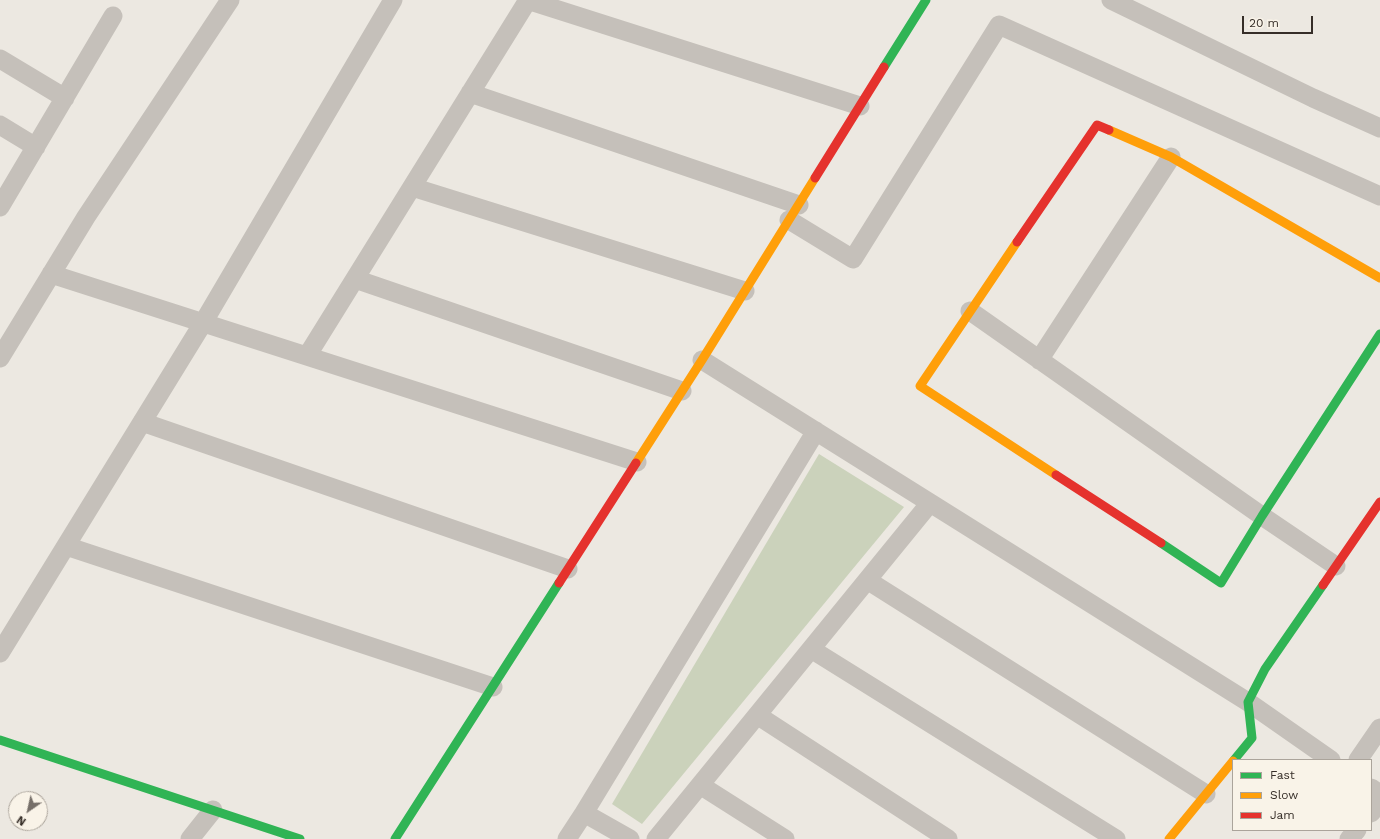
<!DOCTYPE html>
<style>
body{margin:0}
#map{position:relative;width:1380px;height:839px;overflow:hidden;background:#ece8e1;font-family:"Work Sans",sans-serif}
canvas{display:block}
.legend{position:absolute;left:1232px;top:759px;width:140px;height:72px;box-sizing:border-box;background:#f9f3e8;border:1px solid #aba49b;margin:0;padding:5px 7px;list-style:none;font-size:12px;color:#362e28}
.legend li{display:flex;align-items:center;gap:8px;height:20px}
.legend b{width:20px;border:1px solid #aba49b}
.north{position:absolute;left:8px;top:791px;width:40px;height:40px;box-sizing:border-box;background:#f9f3e8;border:1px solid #aba49b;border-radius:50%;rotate:214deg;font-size:11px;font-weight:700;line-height:16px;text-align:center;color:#362e28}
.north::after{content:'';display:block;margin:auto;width:14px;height:18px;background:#766f69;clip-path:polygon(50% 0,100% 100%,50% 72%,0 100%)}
.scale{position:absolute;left:1242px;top:16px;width:71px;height:18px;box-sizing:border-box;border:2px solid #362e28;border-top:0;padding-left:5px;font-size:12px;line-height:14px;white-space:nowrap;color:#362e28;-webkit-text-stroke:3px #f9f3e8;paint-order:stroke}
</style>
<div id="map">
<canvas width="1380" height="839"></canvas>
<ul class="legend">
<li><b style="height:5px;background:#30b455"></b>Fast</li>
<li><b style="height:5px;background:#ff9f0a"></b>Slow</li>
<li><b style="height:5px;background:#e5322d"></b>Jam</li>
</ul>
<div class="north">N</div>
<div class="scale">20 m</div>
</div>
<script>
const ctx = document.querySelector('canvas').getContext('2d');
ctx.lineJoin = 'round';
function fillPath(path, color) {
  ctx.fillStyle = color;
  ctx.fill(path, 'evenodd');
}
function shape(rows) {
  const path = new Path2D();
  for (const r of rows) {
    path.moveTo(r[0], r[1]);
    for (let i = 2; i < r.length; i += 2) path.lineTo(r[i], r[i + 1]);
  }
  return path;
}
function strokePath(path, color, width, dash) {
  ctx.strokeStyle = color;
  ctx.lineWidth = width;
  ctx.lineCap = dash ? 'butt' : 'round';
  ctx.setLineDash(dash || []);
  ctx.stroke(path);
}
fillPath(shape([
 [819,454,904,507,642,824,612,804]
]), '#cbd2bb');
strokePath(shape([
 [527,0,860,106],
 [1111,0,1313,98,1380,128],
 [0,59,65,98],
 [470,93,799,205],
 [0,125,36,147],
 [412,187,745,291],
 [0,207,113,16],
 [789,220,853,259,999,25,1380,196],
 [51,274,637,462],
 [355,279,682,391],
 [970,311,1262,516,1336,566],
 [307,356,528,0],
 [0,358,86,217,230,0],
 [702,360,1248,702,1331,760],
 [1039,360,1171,157],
 [142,422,568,569],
 [66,546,493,687],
 [867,580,1206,794],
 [811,649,1116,839],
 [0,653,203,323,393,0],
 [757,715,948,839],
 [1358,760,1380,728],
 [700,785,785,839],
 [1371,788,1380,794],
 [584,813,630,839],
 [1371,813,1380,802],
 [190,839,213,810],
 [567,839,584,813,816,431],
 [656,839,930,503],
 [1349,839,1357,830]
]), '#c5c0ba', 19);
strokePath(shape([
 [884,67,926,0],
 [1161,543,1221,583,1262,516,1380,334],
 [0,740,300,839],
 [1234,760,1252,738,1248,702,1265,669,1323,585],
 [395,839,559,583]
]), '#30b455', 9);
strokePath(shape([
 [1109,130,1171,157,1380,278],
 [1017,242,920,386,1056,475],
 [636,463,702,360,815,178],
 [1169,839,1233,761]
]), '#ff9f0a', 9);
strokePath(shape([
 [815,178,884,67],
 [1017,242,1097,125,1109,130],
 [1056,475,1161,543],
 [559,583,636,463],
 [1323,585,1380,502]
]), '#e5322d', 9);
</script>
